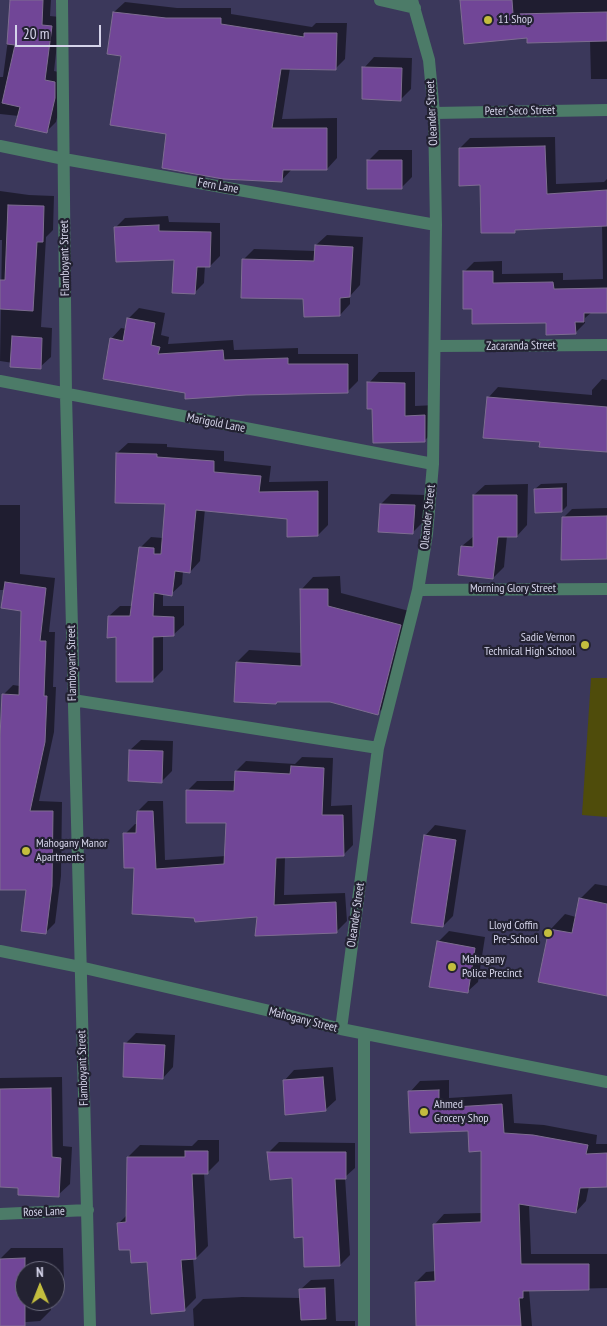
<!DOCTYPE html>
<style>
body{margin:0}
#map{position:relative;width:607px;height:1326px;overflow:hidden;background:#3b385b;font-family:"PT Sans Narrow",sans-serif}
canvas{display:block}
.north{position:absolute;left:15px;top:1261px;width:50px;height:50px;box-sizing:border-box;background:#232232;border:1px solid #6a697c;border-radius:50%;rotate:359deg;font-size:14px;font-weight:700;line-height:20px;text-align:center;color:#d5d4ea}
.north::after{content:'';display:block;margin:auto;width:18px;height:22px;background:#c3bd3e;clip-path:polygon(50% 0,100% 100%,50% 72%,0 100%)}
.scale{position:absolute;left:15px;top:25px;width:86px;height:22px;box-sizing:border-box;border:2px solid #d5d4ea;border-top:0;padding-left:6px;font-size:15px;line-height:18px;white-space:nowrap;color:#d5d4ea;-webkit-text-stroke:4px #232232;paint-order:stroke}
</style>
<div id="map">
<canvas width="607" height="1326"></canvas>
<div class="north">N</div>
<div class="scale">20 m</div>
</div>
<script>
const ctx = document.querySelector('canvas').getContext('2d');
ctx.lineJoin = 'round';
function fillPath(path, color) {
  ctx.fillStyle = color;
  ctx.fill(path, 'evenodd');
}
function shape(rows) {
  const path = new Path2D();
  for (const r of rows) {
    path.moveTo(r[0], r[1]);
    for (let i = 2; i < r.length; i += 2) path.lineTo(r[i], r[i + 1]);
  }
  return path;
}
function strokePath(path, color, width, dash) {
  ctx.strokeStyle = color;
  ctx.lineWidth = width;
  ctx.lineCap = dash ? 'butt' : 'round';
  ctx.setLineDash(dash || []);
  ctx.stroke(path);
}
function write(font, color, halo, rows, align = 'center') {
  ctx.font = font + ' "PT Sans Narrow",sans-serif';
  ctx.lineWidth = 4.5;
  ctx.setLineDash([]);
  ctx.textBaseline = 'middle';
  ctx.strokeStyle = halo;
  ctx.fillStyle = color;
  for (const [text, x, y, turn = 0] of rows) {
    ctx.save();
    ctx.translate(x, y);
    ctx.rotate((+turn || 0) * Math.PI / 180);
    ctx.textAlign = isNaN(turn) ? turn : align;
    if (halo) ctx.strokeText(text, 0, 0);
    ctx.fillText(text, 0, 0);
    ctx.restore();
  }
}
fillPath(shape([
 [591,678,607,678,607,817,582,815]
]), '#4f4c0b');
fillPath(shape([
 [12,0,51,0,50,16,60,17,54,71,63,73,64,88,56,122,46,132,19,116,0,114,0,77,3,77,10,25],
 [462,0,607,0,607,79,591,79,590,40,528,36],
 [125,2,177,8,231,8,231,14,312,27,316,23,347,23,345,59,335,69,290,68,282,119,337,118,337,158,327,169,292,169,281,181,167,133,122,55,114,12],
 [374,57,412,58,411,89,401,99,364,68],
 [555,137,556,184,604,182,607,179,607,311,592,312,585,318,585,323,575,333,547,321,473,308,464,272,474,262,502,261,502,274,563,273,563,280,603,279,602,225,517,229,515,231,481,184,460,148,470,138],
 [379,150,412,150,412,177,401,188,368,161],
 [0,191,29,195,54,196,53,230,46,237,41,327,52,328,51,357,40,367,0,361,2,240,0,240],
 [168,216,169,222,220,223,220,256,210,266,205,266,204,283,195,292,175,258,115,228,125,218],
 [327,235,363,237,360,285,350,296,350,304,340,315,305,298,243,260,254,249,316,251,316,245],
 [139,308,165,313,161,335,169,337,168,344,233,340,234,350,298,348,298,354,358,354,358,381,347,392,186,392,111,339,121,328,127,329,128,319],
 [379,372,415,372,415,406,436,405,435,430,425,440,374,408,369,383],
 [602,379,607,380,607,450,541,441,488,398,498,387,592,395,592,390],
 [128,443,167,444,167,447,224,451,224,461,271,466,269,482,328,481,328,525,318,535,288,518,205,509,200,561,190,572,183,571,182,584,171,594,163,593,163,606,184,606,184,625,173,635,163,635,163,670,152,681,118,636,109,616,120,606,133,606,140,548,151,537,163,538,167,503,117,453],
 [567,483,567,506,562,511,535,489,541,484],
 [528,484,527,525,517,536,507,536,504,567,493,578,462,546,474,536,474,495,485,485],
 [391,494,425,495,423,522,412,533,381,504],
 [0,505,20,505,20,574,55,578,49,632,55,632,53,687,56,687,54,732,39,801,62,802,61,876,55,923,45,933,27,889,0,889,0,756,3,695,13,685,20,686,22,610,5,590,0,590],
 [607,508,607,558,563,518,572,509],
 [340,576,341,593,413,612,390,701,378,713,237,662,249,650,302,653,301,590,313,577],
 [141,740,173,741,172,771,161,782,130,750],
 [302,757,333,758,331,806,352,805,353,845,343,855,285,857,284,895,345,893,347,921,337,931,258,916,195,917,135,867,125,834,135,824,138,824,138,811,148,801,163,801,165,860,226,856,227,822,187,791,197,781,236,781,236,771,246,761,295,764],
 [435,825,466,830,453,916,443,926,425,836],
 [595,884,607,886,607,994,550,930,565,914,576,917,580,899],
 [449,931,485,937,478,982,467,992,438,942],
 [136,1033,175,1035,173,1067,163,1078,126,1043],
 [333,1067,336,1100,325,1110,284,1081,294,1070],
 [62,1077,63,1146,72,1147,70,1184,58,1195,19,1187,0,1186,0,1078],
 [449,1080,449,1098,512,1094,514,1123,544,1125,597,1135,596,1144,607,1144,607,1186,589,1186,586,1201,576,1212,529,1204,531,1254,607,1254,607,1288,529,1290,532,1326,417,1326,416,1282,426,1272,436,1271,434,1225,444,1214,482,1213,482,1150,469,1130,410,1092,420,1081],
 [198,1140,219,1140,219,1161,208,1172,204,1172,208,1246,196,1258,193,1258,196,1298,184,1310,148,1261,131,1248,119,1223,127,1215,128,1157,140,1145,192,1146],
 [279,1142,355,1143,355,1168,345,1177,350,1255,340,1265,305,1265,304,1236,293,1177,269,1152],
 [11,1248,63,1248,64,1279,55,1288,55,1271,25,1271,25,1301,50,1301,51,1310,40,1321,1,1324,0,1259],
 [334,1279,336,1321,355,1321,355,1326,194,1326,193,1309,203,1299,242,1297,301,1298,301,1289,311,1280]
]), '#0007');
const building = shape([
 [10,0,43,0,42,25,52,26,45,80,55,82,55,98,47,133,15,126,20,107,2,103,15,45,7,44,10,0],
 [460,0,512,0,513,14,607,12,607,41,527,43,527,38,464,44,460,0],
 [113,12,166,18,221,18,221,24,304,37,304,33,337,33,336,70,281,69,272,128,327,128,327,170,283,170,282,182,223,179,162,168,166,134,110,125,121,56,107,54,113,12],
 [362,67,402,68,401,101,362,99,362,67],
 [545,146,547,194,607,190,607,226,515,230,515,233,481,233,480,185,459,186,459,148,545,146],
 [367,160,402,160,402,189,367,189,367,160],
 [8,205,44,206,43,242,37,242,33,311,0,309,0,280,5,280,8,205],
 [159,225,159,231,211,232,210,267,197,267,195,294,172,293,174,260,116,262,114,227,159,225],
 [315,245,353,247,350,297,340,298,340,316,304,317,303,299,241,298,242,259,314,261,315,245],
 [463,271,493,271,493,283,553,282,554,289,607,288,607,313,584,313,584,322,575,322,576,334,546,335,546,323,472,324,472,309,463,309,463,271],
 [127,318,155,323,151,345,160,347,158,354,223,350,224,360,288,358,288,364,348,364,348,393,246,395,185,399,185,393,103,379,110,338,123,341,127,318],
 [12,336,42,338,41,369,10,367,12,336],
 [367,382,405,383,405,416,425,415,425,442,373,443,372,409,367,409,367,382],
 [487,397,607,407,607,452,539,447,540,442,483,438,487,397],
 [116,453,157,454,157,457,214,461,214,472,261,476,259,492,318,491,318,536,287,537,287,519,196,510,190,573,175,571,172,596,154,593,153,616,174,617,174,636,153,637,153,682,116,682,116,637,107,638,108,616,130,616,139,547,154,548,154,554,161,554,165,504,115,503,116,453],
 [562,488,562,512,535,513,534,489,562,488],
 [473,495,517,495,517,537,498,537,493,579,458,575,461,546,473,547,473,495],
 [380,504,415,505,413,534,378,532,380,504],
 [607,516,607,559,561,560,562,517,607,516],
 [5,582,46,588,40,641,46,641,44,696,47,696,45,742,30,811,53,811,52,886,46,934,21,931,26,890,0,890,0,737,2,694,19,695,21,611,1,608,5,582],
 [300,589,328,589,328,606,401,625,378,715,330,702,277,702,276,704,234,702,236,662,301,666,300,589],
 [129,750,163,751,162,783,128,781,129,750],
 [291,766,324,768,322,815,343,815,344,856,276,858,274,905,336,902,337,933,255,936,257,917,195,922,194,918,132,914,134,868,124,868,123,833,136,833,137,811,153,811,156,869,224,864,226,823,186,823,186,790,234,791,235,771,290,774,291,766],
 [424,835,456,840,443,927,411,923,424,835],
 [579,898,607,904,607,996,538,982,549,929,572,933,579,898],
 [437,941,475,948,468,993,429,987,437,941],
 [124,1043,165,1045,163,1079,123,1077,124,1043],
 [323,1077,326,1111,285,1115,283,1080,323,1077],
 [51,1088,52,1157,61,1158,59,1197,18,1195,18,1188,0,1187,0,1089,51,1088],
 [439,1090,439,1108,502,1104,504,1133,533,1135,588,1145,586,1154,607,1153,607,1187,580,1188,576,1213,519,1204,521,1264,589,1264,589,1290,523,1291,523,1298,519,1298,521,1326,416,1326,415,1282,435,1281,433,1224,481,1222,481,1151,469,1152,468,1131,410,1133,408,1091,439,1090],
 [185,1151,208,1151,208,1174,192,1174,196,1259,181,1260,185,1311,151,1314,147,1262,131,1263,130,1250,119,1250,117,1223,126,1222,127,1157,185,1157,185,1151],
 [267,1152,346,1152,346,1179,335,1179,340,1266,304,1267,303,1237,294,1238,292,1178,270,1180,267,1152],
 [25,1258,25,1326,0,1326,0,1259,25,1258],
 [325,1288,326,1319,301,1320,299,1289,325,1288]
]);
fillPath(building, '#714697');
strokePath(building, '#7e6d91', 1);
strokePath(shape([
 [62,0,66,395,90,1326],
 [380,0,415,8],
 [434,113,607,110],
 [0,146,64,159,436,225],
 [436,346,607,345],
 [0,381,433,464],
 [418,590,607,589],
 [73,700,378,748],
 [0,951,80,967,283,1014,341,1029,607,1082],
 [341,1029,378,748,418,590,427,534,433,464,436,225,434,113,429,60,412,0],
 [0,1214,88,1210],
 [364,1326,364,1034]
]), '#4c7b68', 12);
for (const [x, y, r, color] of [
 [488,20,5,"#c3bd3e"],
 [585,645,5,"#c3bd3e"],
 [26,851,5,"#c3bd3e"],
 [548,933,5,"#c3bd3e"],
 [452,967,5,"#c3bd3e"],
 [424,1112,5,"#c3bd3e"]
]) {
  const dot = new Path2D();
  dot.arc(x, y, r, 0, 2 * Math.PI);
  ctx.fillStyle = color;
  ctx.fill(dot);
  strokePath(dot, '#232232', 2);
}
write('12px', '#d5d4ea', '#232232', [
 ["11 Shop",498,20],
 ["Sadie Vernon",575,638,"right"],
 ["Technical High School",575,652,"right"],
 ["Mahogany Manor",36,844],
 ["Apartments",36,858],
 ["Lloyd Coffin",538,926,"right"],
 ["Pre-School",538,940,"right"],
 ["Mahogany",462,960],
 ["Police Precinct",462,974],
 ["Ahmed",434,1105],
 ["Grocery Shop",434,1119]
], 'left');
write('12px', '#d5d4ea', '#232232', [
 ["Peter Seco Street",520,111,-1],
 ["Oleander Street",432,113,-93],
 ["Fern Lane",218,186,10],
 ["Flamboyant Street",65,258,-91],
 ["Zacaranda Street",521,346,-1],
 ["Marigold Lane",216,423,11],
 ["Oleander Street",428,517,-84],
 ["Morning Glory Street",513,589],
 ["Flamboyant Street",72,663,-91],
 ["Oleander Street",356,915,-82],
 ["Mahogany Street",303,1020,14],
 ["Flamboyant Street",83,1068,-92],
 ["Rose Lane",44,1212,-2]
]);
</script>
